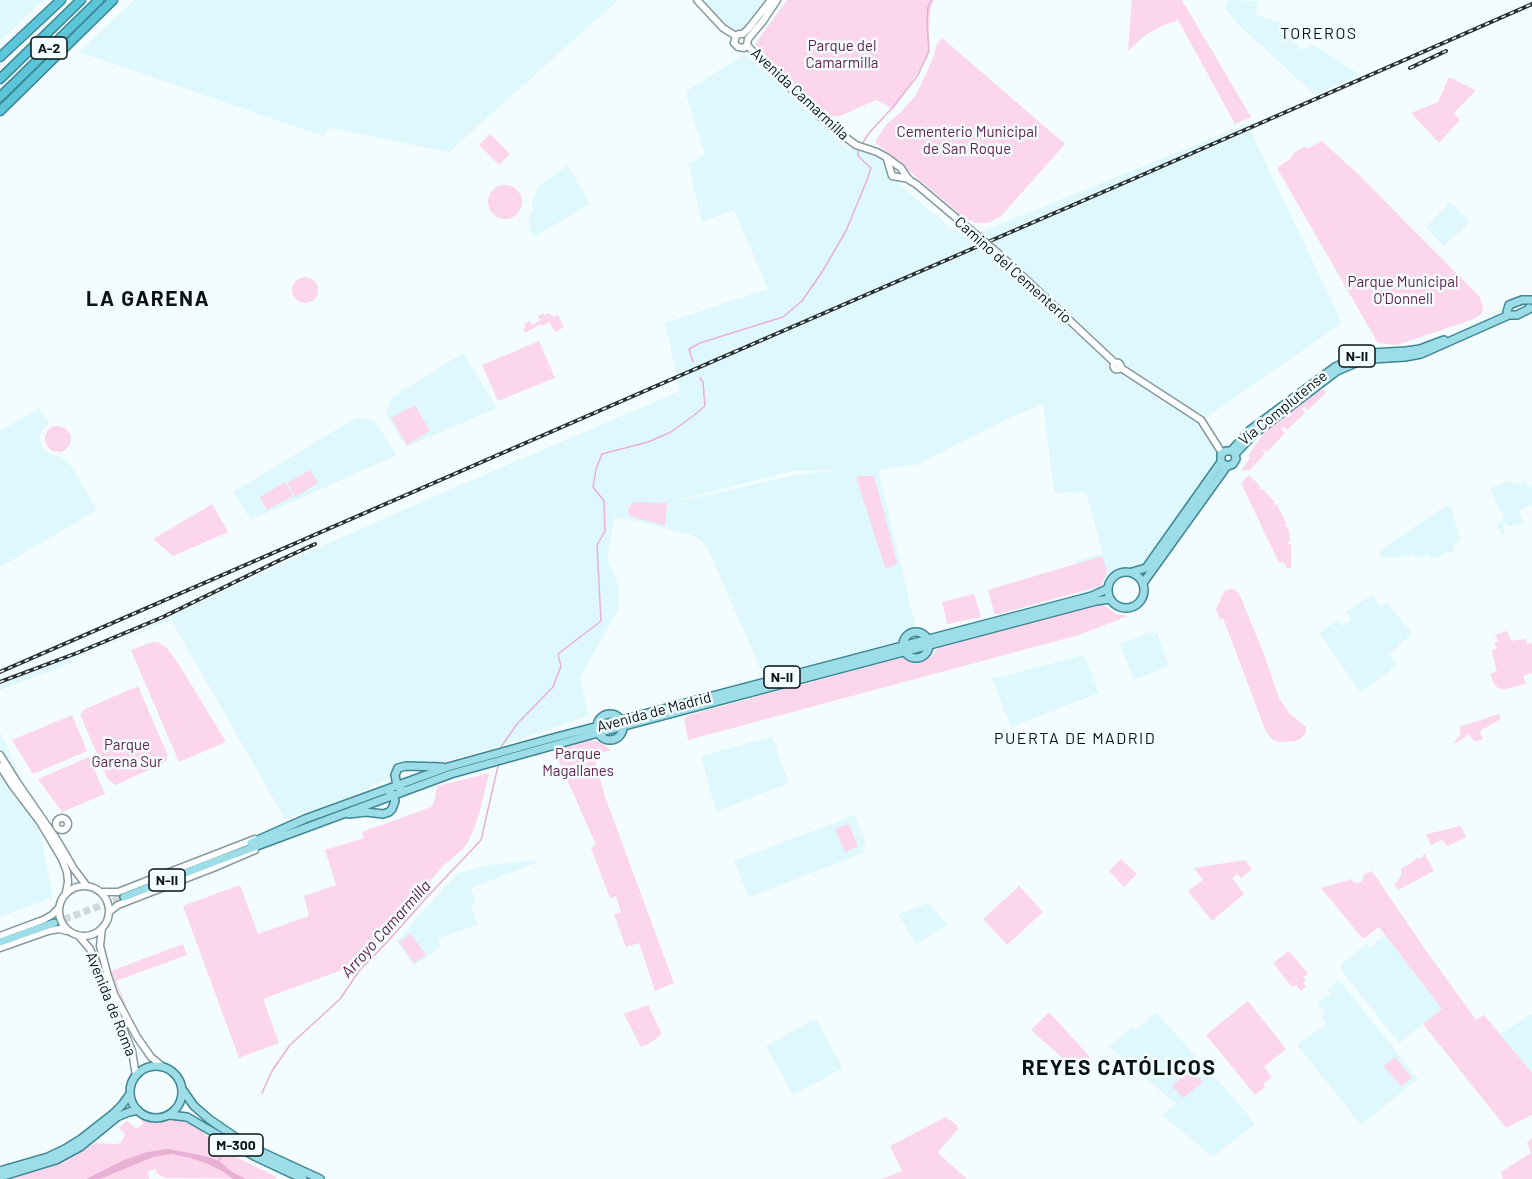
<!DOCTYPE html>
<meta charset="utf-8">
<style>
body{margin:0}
canvas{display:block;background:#f3fcfe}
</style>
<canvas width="1532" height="1179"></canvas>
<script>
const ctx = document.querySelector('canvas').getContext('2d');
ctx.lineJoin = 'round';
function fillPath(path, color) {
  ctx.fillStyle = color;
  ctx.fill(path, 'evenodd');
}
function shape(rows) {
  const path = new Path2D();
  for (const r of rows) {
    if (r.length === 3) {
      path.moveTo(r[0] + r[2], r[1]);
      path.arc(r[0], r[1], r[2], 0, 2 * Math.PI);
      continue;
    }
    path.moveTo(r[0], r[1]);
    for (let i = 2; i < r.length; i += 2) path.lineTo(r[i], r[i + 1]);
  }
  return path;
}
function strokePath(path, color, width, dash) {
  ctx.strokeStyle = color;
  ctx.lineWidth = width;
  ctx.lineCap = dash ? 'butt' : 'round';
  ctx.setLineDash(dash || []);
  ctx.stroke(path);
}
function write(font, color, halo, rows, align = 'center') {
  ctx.font = font + ' Barlow,sans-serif';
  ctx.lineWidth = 5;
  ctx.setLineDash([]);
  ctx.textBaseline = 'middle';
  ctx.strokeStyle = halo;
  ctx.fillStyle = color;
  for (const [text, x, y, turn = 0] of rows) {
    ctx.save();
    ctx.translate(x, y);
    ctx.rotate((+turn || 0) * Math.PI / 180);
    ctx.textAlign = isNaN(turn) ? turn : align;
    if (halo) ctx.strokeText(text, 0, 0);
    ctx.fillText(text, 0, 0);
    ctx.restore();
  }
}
fillPath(shape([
 [0,0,43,0,0,41],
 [134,0,618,0,449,152,331,128,323,136,79,52],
 [697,0,771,0,758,18,736,36],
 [1228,0,1259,1,1255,14,1291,27,1287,39,1299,44,1298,48,1303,50,1314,45,1360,75,1315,95,1237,23,1225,8],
 [745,54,848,148,865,149,886,157,899,184,952,229,966,238,1247,124,1342,323,1202,420,1219,449,1220,460,1146,568,1132,572,1119,572,1114,576,1110,581,1107,589,1083,598,1075,561,1103,554,1086,492,1054,493,1043,404,1007,419,919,464,878,470,915,624,916,631,907,635,904,639,903,646,766,682,708,549,702,542,691,534,678,532,646,523,614,517,607,559,618,584,619,608,580,677,588,716,487,750,395,775,348,798,285,819,171,620,72,659,73,662,0,690,0,685,128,636,295,558,451,489,680,391,665,323,768,289,734,210,702,222,688,163,705,155,685,92],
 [850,470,799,474,689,499,674,501,793,471],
 [568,165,590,204,534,237,530,229,528,221,532,211,533,199,538,187],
 [1450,202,1470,222,1445,245,1443,246,1426,227],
 [463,353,497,408,406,447,388,417,387,411,392,397],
 [39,408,49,423,42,430,40,435,40,440,43,449,51,455,59,456,70,464,97,510,0,567,0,431],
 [360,417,374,421,397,455,251,520,233,492,354,419],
 [1511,480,1514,485,1525,480,1528,486,1531,485,1532,488,1532,504,1519,511,1521,515,1520,516,1524,522,1515,526,1514,524,1508,527,1506,523,1503,524,1505,533,1501,535,1497,524,1504,520,1490,488],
 [1447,505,1451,506,1460,541,1453,543,1455,551,1441,554,1441,556,1430,559,1430,555,1414,557,1413,554,1393,558,1383,558,1379,551],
 [1370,596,1373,596,1381,607,1387,602,1389,605,1412,633,1389,655,1397,664,1385,675,1360,692,1319,633,1338,620,1342,626,1352,620,1346,612],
 [1153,631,1154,634,1157,633,1169,666,1134,680,1120,644],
 [1084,655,1099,693,1011,727,992,679],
 [0,732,16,767,40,833,53,897,0,917],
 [772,737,789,783,716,812,701,756],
 [855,815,867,845,862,847,864,853,749,897,734,861],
 [535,860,536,863,471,888,476,903,471,906,478,924,438,939,440,947,414,966,397,942,419,915,459,872,460,873,482,866],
 [928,903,948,925,916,944,898,914],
 [1385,935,1442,1009,1399,1043,1341,970,1341,964,1367,944,1370,948],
 [1339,980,1418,1079,1361,1125,1297,1045,1326,1024,1321,1017,1325,1013,1317,1003,1331,993,1328,989],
 [1156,1012,1238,1103,1255,1124,1213,1157,1162,1115,1176,1104,1109,1047,1132,1026,1136,1031],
 [1532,1014,1532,1073,1500,1034],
 [813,1020,817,1021,842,1067,841,1069,793,1095,766,1046]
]), '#dff8fd');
fillPath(shape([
 [787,0,933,0,930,11,928,57,893,109,876,100,840,116,825,117,755,44],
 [1132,0,1182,0,1251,117,1235,124,1178,20,1164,25,1144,36,1128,51],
 [942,38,1065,144,1001,216,988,223,975,223,963,217,875,142,886,125,902,111,916,95,934,56,936,45],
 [1449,77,1476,90,1454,113,1460,120,1439,143,1411,113,1438,102],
 [490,134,510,154,499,165,479,145],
 [1322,141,1358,174,1479,296,1483,306,1482,314,1474,319,1397,345,1378,343,1277,168,1290,159,1294,153,1304,147,1309,148],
 [505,202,17],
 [305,290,13],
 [544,313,545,315,548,313,554,317,558,315,564,327,555,332,549,322,542,326,541,324,525,333,523,329,526,328,524,324,530,321,532,325,540,320,538,316],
 [539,341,555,378,498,401,482,365],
 [1319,389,1321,391,1323,389,1326,393,1308,410,1304,407,1302,409,1305,413,1287,430,1284,427,1281,429,1285,433,1267,452,1264,449,1262,450,1265,454,1249,471,1248,470,1241,471,1250,458,1248,456,1266,430],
 [415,405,430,431,407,445,391,418],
 [57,426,65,428,71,435,70,445,65,450,61,452,52,451,48,447,45,442,45,436,47,431,51,427],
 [310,470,318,483,295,497,287,483],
 [1249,475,1260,486,1259,490,1262,489,1275,502,1273,503,1274,505,1277,504,1286,523,1285,524,1286,527,1288,527,1290,542,1287,542,1288,544,1291,545,1291,568,1287,568,1283,562,1279,563,1241,483],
 [860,476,872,476,875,479,897,562,896,565,888,568,885,567,857,480,857,477],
 [285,482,293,496,267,510,260,497],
 [634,502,667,503,665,526,630,516,628,512,628,509,630,505],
 [212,504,228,532,173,556,153,539],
 [1102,556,1107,571,1101,586,995,615,988,590],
 [1229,589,1233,589,1239,593,1265,657,1279,698,1289,713,1306,727,1306,733,1300,739,1295,741,1279,742,1273,740,1266,732,1223,618,1220,619,1216,609,1224,592],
 [974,594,981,617,947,624,942,602],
 [1101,603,1116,614,1128,616,1079,635,688,740,684,719,689,715,904,657,911,661,920,661,930,657,939,648],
 [1507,631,1511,641,1526,639,1527,644,1532,643,1532,673,1523,676,1526,684,1503,690,1495,686,1490,674,1497,671,1494,661,1492,650,1497,648,1494,643,1498,641,1495,635],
 [152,642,157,642,166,647,178,663,226,742,179,762,131,650],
 [138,686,167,754,167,759,164,763,116,785,108,780,80,714,84,712,83,710],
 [1499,714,1501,719,1480,731,1483,739,1475,742,1469,734,1457,743,1454,742,1461,734,1459,732,1461,729,1459,727],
 [72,715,87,751,33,774,12,740],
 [590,740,600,742,611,750,594,755,605,797,674,983,655,991,639,943,626,947,614,914,621,912,616,896,610,898,591,848,596,845,554,750],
 [89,757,105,794,62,812,38,779],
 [489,773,479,814,472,833,467,844,462,850,443,866,358,964,263,999,279,1043,239,1058,183,906,240,885,258,934,309,916,304,896,336,885,325,850,364,838,362,832,431,807,434,803,437,786],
 [849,824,858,847,845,852,835,829],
 [1461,826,1466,837,1447,846,1442,840,1431,845,1426,835,1427,834],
 [1425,854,1434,871,1398,890,1394,884,1397,882,1401,876,1401,868,1408,865,1417,858,1418,859,1423,857,1423,855],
 [1121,859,1137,874,1124,887,1109,871],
 [1245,860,1252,869,1241,878,1238,874,1232,878,1244,894,1212,921,1188,891,1203,880,1194,868],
 [1372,871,1429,955,1476,1020,1484,1015,1532,1073,1532,1115,1506,1128,1423,1024,1442,1009,1379,927,1363,939,1321,888,1352,879,1353,882,1359,883,1363,880,1363,875],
 [1019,886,1043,912,1007,945,983,919],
 [411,934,426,955,414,963,399,942],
 [183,944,187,955,116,981,126,1005,124,1006,111,971],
 [1289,951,1308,974,1303,977,1306,981,1303,983,1306,987,1301,991,1296,985,1292,987,1273,963],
 [1248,1001,1286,1049,1264,1067,1272,1077,1263,1084,1265,1087,1255,1095,1206,1035],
 [648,1005,662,1034,650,1043,641,1047,624,1014],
 [1049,1012,1090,1057,1076,1070,1031,1030],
 [1395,1057,1412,1078,1401,1086,1384,1066],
 [1192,1069,1203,1082,1183,1098,1172,1086],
 [138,1116,140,1116,150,1121,160,1122,180,1119,202,1131,209,1139,240,1159,277,1177,275,1179,165,1178,158,1174,155,1169,148,1172,149,1179,11,1179,62,1163,95,1143,115,1144,121,1143,125,1134,119,1128,127,1121,137,1129,143,1123],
 [946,1117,957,1125,958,1129,939,1151,939,1154,967,1179,882,1179,902,1171,890,1146],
 [1532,1138,1532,1179,1503,1179,1501,1172,1531,1153,1527,1142]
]), '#fbd6ed');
fillPath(shape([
 [168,1149,205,1156,219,1161,232,1172,246,1179,233,1179,222,1171,206,1163,187,1157,172,1154,153,1157,100,1179,86,1179,124,1160,147,1152]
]), '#e8b0d4');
strokePath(shape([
 [862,144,869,133,894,106,918,75,929,51,927,24,928,7,932,0],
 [693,362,689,349,700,343,783,317,802,301,822,272,846,231,867,180,871,168,858,156,858,151,860,148],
 [501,747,517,724,553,687,561,666,558,654,601,621,597,545,605,531,604,501,593,487,596,469,602,454,648,442,671,432,693,416,705,406,703,382,700,378],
 [262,1093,272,1071,290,1045,340,999,359,971,388,941,428,896,481,840,498,766],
 [219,1161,222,1154]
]), '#e8b0d4', 1.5);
strokePath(shape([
 [54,923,124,897]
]), '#d0d9db', 7, [7, 3.5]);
const secondary = shape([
 [697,0,723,28,736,36],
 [771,0,749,28,743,34,739,34,736,36,734,43,738,47,744,48,747,45,748,39,763,21,777,0],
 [747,45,761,60,830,126,856,145,877,152,886,157,901,168,909,180,916,184],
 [887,159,892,176,909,179],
 [1083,333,1115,363],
 [1117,366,3.5],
 [1121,368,1201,420,1222,453],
 [0,755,17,782,57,840,74,869,86,885],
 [0,766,12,785,40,822,62,859,67,872,68,882,66,892],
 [62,824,6],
 [84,911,25],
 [101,892,118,892,255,839],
 [109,912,118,905,213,868,255,850],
 [102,928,100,946,107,973,114,994,137,1037,151,1057,163,1067],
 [0,936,43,920,52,915,58,909],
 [79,936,90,949,132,1051,136,1076],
 [0,948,48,931,59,929,67,931]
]);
const primary = shape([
 [1509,315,1507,312,1509,305,1522,300,1532,300],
 [1231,451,1250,430,1335,367,1356,357,1371,353,1406,351,1420,349,1444,340],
 [1235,454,1254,434,1337,371,1358,362,1372,359,1405,357,1421,354,1509,315,1517,315,1529,309,1529,308],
 [1223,464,1228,466,1233,464,1236,459,1235,454],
 [1126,590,18],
 [1132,572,1146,568,1221,462,1221,454,1226,451,1231,451],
 [1143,583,1227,466],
 [916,645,13],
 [610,727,13],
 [401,788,397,786,395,775,398,768,406,766,442,767],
 [349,814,366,812,383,814,389,812,392,809,395,801,393,795,390,793],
 [251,843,305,819,448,767,549,739,1092,596,1107,589],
 [124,897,211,863,451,774,598,733,1096,601,1110,599],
 [0,942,54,923],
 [156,1092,26],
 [182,1089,194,1106,209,1119,238,1139,257,1150,320,1179],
 [169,1115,187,1117,254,1156,303,1179],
 [0,1171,48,1157,65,1149,81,1139,113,1114,122,1105,130,1094],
 [0,1177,56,1160,80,1147,117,1117,129,1112,138,1110]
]);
const highway = shape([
 [0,57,61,0],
 [0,79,81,0],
 [0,97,99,0],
 [0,111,113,0]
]);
strokePath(secondary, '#869a9e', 9);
strokePath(primary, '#3f8794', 10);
strokePath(highway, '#3f8794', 11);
strokePath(secondary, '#fff', 6);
strokePath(primary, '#9ddde8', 7);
strokePath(highway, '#5bc6d9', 8);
const rail = shape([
 [1410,68,1446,51],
 [0,672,686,373,1133,179,1532,4],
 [0,682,77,653,163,617,278,561,315,544]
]);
strokePath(rail, '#293233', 4);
strokePath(rail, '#f3fcfe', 1.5, [4.5]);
const secondaryBridge = shape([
 [916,184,999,254,1083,333]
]);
strokePath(secondaryBridge, '#869a9e', 9, []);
strokePath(secondaryBridge, '#fff', 6);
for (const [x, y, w] of [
 [49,48,36],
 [1357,356,36],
 [782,677,36],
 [167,880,36],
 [236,1145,54]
]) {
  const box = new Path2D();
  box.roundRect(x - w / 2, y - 11, w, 22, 4.5);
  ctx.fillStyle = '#f3fcfe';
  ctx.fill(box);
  strokePath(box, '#0a1213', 1.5);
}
write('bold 14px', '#0a1213', null, [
 ["A-2",49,48],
 ["N-II",1357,356],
 ["N-II",782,677],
 ["N-II",167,880],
 ["M-300",236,1145]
]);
write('15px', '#601f4d', '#f3fcfe', [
 ["Parque del",842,46],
 ["Camarmilla",842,63],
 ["Cementerio Municipal",967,132],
 ["de San Roque",967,149],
 ["Parque Municipal",1403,282],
 ["O'Donnell",1403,299],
 ["Parque",127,745],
 ["Garena Sur",127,762],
 ["Parque",578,754],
 ["Magallanes",578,771]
]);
write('15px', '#0a1213', '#f3fcfe', [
 ["Avenida Camarmilla",800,94,43],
 ["Camino del Cementerio",1013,270,42],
 ["Vía Complutense",1283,408,-39],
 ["Avenida de Madrid",654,712,-15],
 ["Avenida de Roma",111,1004,68]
]);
ctx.letterSpacing = '1.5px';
write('16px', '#0a1213', '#f3fcfe', [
 ["TOREROS",1319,34],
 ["PUERTA DE MADRID",1075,739]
]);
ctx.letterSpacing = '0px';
write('italic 16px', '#5c1b4a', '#f3fcfe', [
 ["Arroyo Camarmilla",386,929,-48]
]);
ctx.letterSpacing = '1.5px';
write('bold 21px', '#0a1213', '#f3fcfe', [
 ["LA GARENA",148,299],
 ["REYES CATÓLICOS",1119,1068]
]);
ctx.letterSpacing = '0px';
</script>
